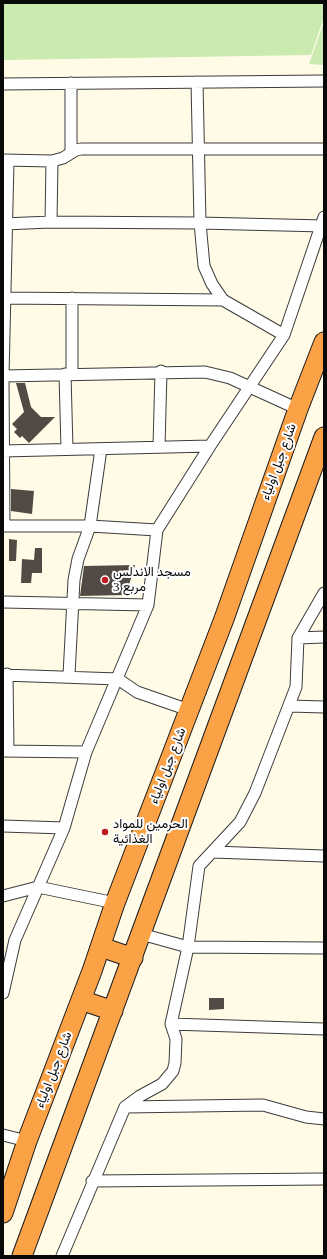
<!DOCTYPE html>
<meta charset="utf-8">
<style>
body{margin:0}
#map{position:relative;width:327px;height:1259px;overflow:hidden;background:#fffbe6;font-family:"Times New Roman",serif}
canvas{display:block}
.frame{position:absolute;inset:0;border:4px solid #090909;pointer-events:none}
</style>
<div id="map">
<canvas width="327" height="1259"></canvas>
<div class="frame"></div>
</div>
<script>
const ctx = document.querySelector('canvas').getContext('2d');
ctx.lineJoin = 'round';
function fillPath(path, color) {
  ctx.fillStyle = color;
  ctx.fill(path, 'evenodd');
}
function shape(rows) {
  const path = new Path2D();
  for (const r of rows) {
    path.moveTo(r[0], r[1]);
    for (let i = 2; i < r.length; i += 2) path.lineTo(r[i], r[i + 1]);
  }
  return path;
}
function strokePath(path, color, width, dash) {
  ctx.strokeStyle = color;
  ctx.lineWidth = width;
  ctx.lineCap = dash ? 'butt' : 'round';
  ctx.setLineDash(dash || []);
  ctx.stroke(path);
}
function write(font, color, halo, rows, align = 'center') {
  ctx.font = font + ' "Times New Roman",Vazirmatn,serif';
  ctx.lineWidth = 4;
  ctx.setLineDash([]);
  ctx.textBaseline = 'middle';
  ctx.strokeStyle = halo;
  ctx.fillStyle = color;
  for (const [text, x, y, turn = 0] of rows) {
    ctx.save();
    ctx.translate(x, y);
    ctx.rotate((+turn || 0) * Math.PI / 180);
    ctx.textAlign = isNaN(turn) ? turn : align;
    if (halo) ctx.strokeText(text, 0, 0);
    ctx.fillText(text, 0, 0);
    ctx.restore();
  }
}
fillPath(shape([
 [3,3,324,3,324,17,311,55,3,60],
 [324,22,324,65,309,64]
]), '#cbeaaf');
fillPath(shape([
 [16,383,25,383,31,407,41,417,55,417,29,443,22,436,20,438,14,432,17,429,12,424,24,412],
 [11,489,34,491,32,514,11,511],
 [9,539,17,540,16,561,9,561],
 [35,548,42,548,42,573,32,573,31,583,21,583,22,559,34,560],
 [135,565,126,595,80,596,84,566],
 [209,998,224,998,224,1009,209,1010]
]), '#524b45');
const street = shape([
 [197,82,200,223,204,266,212,284,223,300,284,335],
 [3,84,324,81],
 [71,152,71,83],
 [3,160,52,161,63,158,76,150,81,149,324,149],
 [51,222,52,161],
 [3,224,51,222,200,223,324,226],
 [3,298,223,300],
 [72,298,72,374],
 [65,374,67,449],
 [3,376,205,372,230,378,298,409],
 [159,447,161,371],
 [3,451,210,446],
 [3,526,90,526,157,530],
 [4,526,3,376,8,161],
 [3,602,148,605],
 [298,638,324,637],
 [7,674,8,751],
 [3,675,118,679,137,692,189,710],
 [69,675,74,580,78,559,90,526,101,449],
 [290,706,324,707],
 [3,751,86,752],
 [3,826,64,828],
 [213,852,324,856],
 [3,896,38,887,115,903],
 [141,934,188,947,324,948],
 [3,993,15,940,64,828,86,752,148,605,157,530,210,446,284,335,324,217],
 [171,1024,324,1029],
 [125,1107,263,1105,306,1117,324,1119],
 [3,1135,27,1141],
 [92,1181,324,1179],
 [62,1256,125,1107,140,1096,162,1084,173,1071,175,1063,176,1039,171,1024,188,947,199,866,240,822,255,793,296,687,298,638,324,593]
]);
const highway = shape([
 [101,947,133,958],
 [81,1000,113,1011],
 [3,1213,27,1141,92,971,115,903,224,619,298,409,324,342],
 [22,1256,324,437]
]);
strokePath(street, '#3c3c3c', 13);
strokePath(highway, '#1a1a1a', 21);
strokePath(street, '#fff', 11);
strokePath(highway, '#fba247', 19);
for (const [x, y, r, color] of [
 [105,580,4,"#be1d1e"],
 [105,832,4,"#be1d1e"]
]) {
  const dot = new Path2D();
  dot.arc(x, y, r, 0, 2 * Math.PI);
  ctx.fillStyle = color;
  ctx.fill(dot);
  strokePath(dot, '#fff', 1.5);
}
write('13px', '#090909', '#fff', [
 ["شارع جبل اولياء",279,462,-70],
 ["شارع جبل اولياء",168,766,-69],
 ["شارع جبل اولياء",54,1070,-69]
]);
write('13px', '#090909', '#fff', [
 ["مسجد الاندلس",113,573],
 ["مربع 3",113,588],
 ["الحرمين للمواد",113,825],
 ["الغذائية",113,840]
], 'left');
</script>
